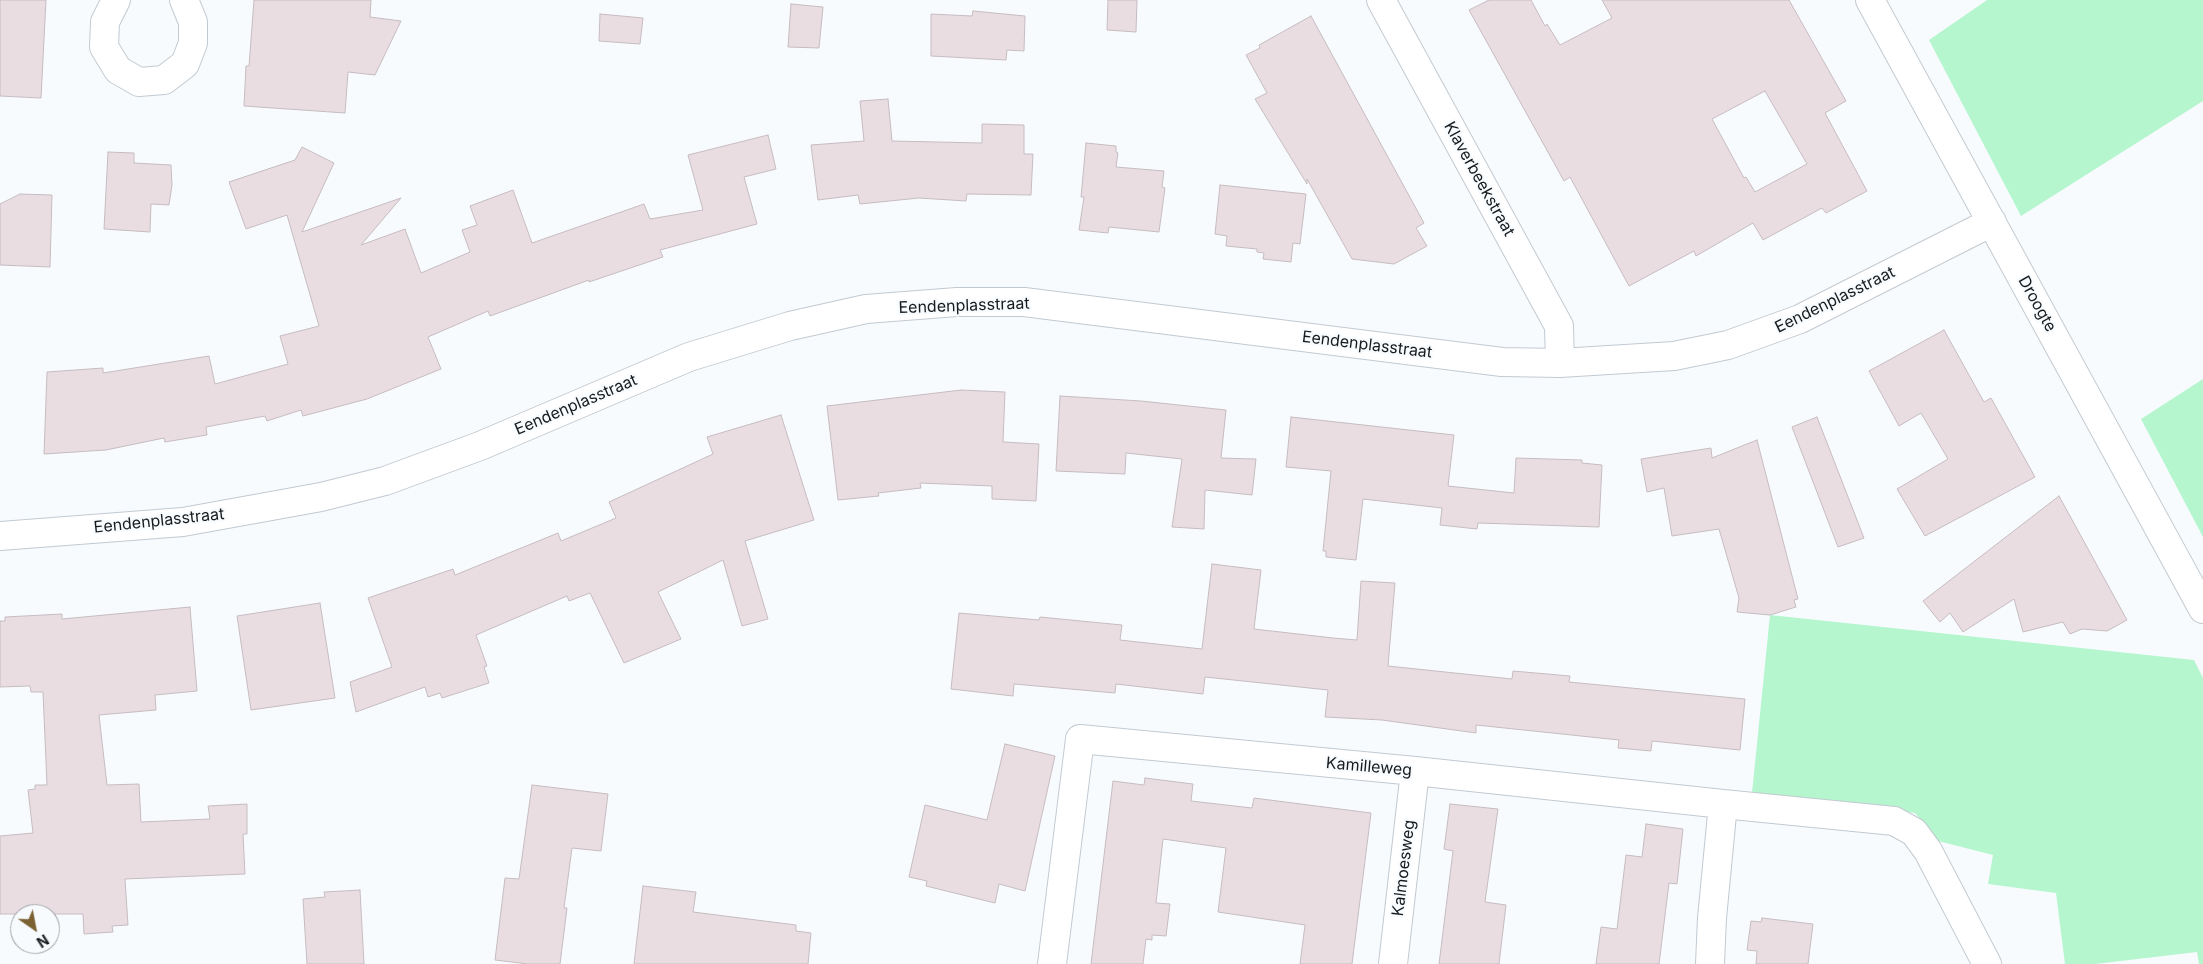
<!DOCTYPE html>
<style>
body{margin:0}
#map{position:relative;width:2203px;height:964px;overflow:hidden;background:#f8fbfe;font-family:Inter,sans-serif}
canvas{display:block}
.north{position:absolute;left:10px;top:904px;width:50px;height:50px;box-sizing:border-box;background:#f8fbfe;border:1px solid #9ea1a4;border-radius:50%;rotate:147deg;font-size:14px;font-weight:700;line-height:20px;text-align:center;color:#171a1c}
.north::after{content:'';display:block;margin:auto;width:18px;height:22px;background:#7b6233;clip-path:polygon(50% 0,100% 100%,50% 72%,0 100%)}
</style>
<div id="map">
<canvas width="2203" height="964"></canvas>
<div class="north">N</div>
</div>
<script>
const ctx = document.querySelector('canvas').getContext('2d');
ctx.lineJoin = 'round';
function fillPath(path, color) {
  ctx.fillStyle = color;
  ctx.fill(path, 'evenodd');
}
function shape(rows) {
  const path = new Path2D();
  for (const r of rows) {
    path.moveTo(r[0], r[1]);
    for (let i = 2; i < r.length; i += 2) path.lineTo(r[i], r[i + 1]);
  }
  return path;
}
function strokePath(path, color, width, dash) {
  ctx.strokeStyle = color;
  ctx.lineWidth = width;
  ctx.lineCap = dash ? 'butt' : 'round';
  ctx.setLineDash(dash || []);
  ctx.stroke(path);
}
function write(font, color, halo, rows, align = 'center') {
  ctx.font = font + ' Inter,sans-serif';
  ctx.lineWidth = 4.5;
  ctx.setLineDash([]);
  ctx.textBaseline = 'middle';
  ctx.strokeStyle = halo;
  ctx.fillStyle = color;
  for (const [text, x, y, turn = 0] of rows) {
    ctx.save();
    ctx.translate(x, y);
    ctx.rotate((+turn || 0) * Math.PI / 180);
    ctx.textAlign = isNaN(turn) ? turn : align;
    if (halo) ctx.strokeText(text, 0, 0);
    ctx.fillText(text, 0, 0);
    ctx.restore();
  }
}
fillPath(shape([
 [1987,0,2203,0,2203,101,2021,216,1929,40],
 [2203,379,2203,537,2141,419],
 [1770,615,2194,660,2203,678,2203,964,2199,964,2197,952,2095,964,2065,964,2056,893,1988,884,1993,855,1938,841,1915,813,1752,793]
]), '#b5f6cf');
const building = shape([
 [0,0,46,0,41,98,0,96,0,0],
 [254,0,371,0,370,17,401,21,375,75,348,72,345,113,244,106,246,66,249,66,254,0],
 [1108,0,1137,0,1136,32,1107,30,1108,0],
 [1489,0,1531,0,1545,26,1547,24,1560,45,1612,18,1602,0,1789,0,1846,101,1825,113,1867,191,1826,213,1822,208,1763,240,1753,223,1696,256,1694,251,1629,286,1570,177,1564,181,1469,10,1489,0],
 [1765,91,1807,164,1755,192,1746,177,1744,178,1712,119,1765,91],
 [791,4,823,7,819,48,788,47,791,4],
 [973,11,1025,16,1024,51,1007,50,1006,60,931,56,931,14,972,16,973,11],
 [600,14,643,18,640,44,599,41,600,14],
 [1311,16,1424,223,1416,228,1427,246,1394,264,1352,259,1307,179,1307,184,1255,99,1267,93,1246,55,1260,48,1259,45,1311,16],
 [888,99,892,141,982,143,982,124,1024,125,1024,154,1033,154,1031,195,967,194,966,201,919,198,860,204,858,195,818,200,811,145,864,141,860,101,888,99],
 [768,135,776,169,744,177,757,224,660,250,663,257,589,282,589,280,490,316,488,311,428,337,441,369,367,399,303,416,301,410,267,421,265,416,206,427,207,435,165,442,164,438,106,450,44,454,47,372,103,368,103,373,209,356,215,384,288,364,280,336,319,326,287,215,246,229,229,182,295,160,302,147,334,163,302,232,401,198,361,245,405,229,421,273,470,252,462,230,477,225,470,206,513,190,532,243,644,204,650,219,703,210,688,155,768,135],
 [1086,143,1116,146,1116,152,1118,153,1116,167,1164,171,1162,187,1165,188,1159,232,1109,227,1108,233,1079,230,1084,197,1081,197,1086,143],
 [108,152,134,153,134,163,171,165,172,185,169,205,151,204,150,232,104,229,108,152],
 [1220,185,1306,194,1300,244,1293,243,1291,262,1263,259,1264,253,1257,252,1257,249,1226,246,1227,236,1215,234,1220,185],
 [20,194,52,195,50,267,0,265,0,204,20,194],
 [1944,330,1984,402,1991,398,2035,477,1925,536,1897,489,1948,459,1921,413,1899,426,1869,371,1944,330],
 [961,390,1005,392,1003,442,1039,444,1036,501,992,499,992,486,920,483,921,488,878,493,879,496,838,500,827,406,961,390],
 [1060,396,1141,401,1226,410,1221,458,1256,459,1252,495,1205,490,1204,529,1172,527,1182,459,1126,453,1125,474,1056,471,1060,396],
 [781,415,814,520,745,541,768,619,742,626,723,560,658,592,681,639,624,663,590,593,569,601,567,596,476,635,487,666,484,667,489,683,442,698,440,693,428,697,425,687,356,712,350,682,392,667,368,598,453,569,455,575,558,533,561,541,616,518,609,502,713,454,707,437,781,415],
 [1291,417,1454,435,1448,486,1514,493,1516,458,1582,460,1582,463,1602,465,1599,527,1478,523,1477,529,1440,525,1442,508,1363,499,1356,560,1326,557,1326,551,1323,551,1331,471,1286,467,1291,417],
 [1817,417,1864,538,1838,547,1792,427,1817,417],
 [1757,440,1798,599,1794,600,1796,607,1770,615,1737,612,1739,598,1719,529,1672,536,1664,488,1647,492,1641,459,1711,448,1712,458,1757,440],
 [2059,496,2127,620,2107,631,2082,629,2070,634,2063,622,2023,632,2014,599,1963,632,1950,613,1940,622,1923,601,2059,496],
 [1212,564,1261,570,1254,629,1333,638,1357,640,1361,581,1395,583,1388,666,1512,679,1513,671,1570,676,1569,682,1745,699,1740,750,1652,741,1651,751,1618,748,1619,740,1476,725,1476,733,1382,720,1325,717,1328,690,1205,677,1203,694,1116,684,1115,693,1014,684,1013,696,951,689,959,613,1039,620,1040,617,1122,625,1120,640,1202,649,1212,564],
 [320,603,335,698,251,710,237,616,320,603],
 [190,607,197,691,155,695,156,710,99,715,107,785,139,784,141,822,210,819,208,806,247,804,247,834,243,834,245,874,125,879,128,925,112,926,113,932,84,934,83,914,0,914,0,836,33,833,28,790,35,789,35,785,47,785,43,692,31,692,30,686,0,687,0,621,5,621,5,617,62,614,62,619,190,607],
 [1005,744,1055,756,1025,891,999,884,995,903,926,886,927,881,909,877,925,805,987,820,1005,744],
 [1145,778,1193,784,1191,801,1252,808,1254,798,1371,813,1352,964,1300,964,1305,925,1218,912,1226,848,1163,839,1156,903,1170,904,1166,936,1152,935,1152,940,1146,939,1143,964,1091,964,1113,781,1144,785,1145,778],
 [532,785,608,794,601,851,572,848,564,908,567,908,560,964,528,964,495,960,505,878,519,879,532,785],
 [1450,804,1498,809,1485,902,1506,905,1499,964,1439,964,1453,851,1444,849,1450,804],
 [1646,824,1683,829,1677,884,1669,883,1659,964,1596,964,1601,927,1617,929,1626,855,1642,857,1646,824],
 [643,886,696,892,693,912,796,925,796,931,811,933,808,964,634,964,643,886],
 [360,890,364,964,307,964,303,899,325,897,324,892,360,890],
 [1762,918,1813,924,1808,964,1756,964,1757,951,1747,950,1751,921,1761,922,1762,918]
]);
fillPath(building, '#e9dde2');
strokePath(building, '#c6bcc0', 1);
const minor = shape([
 [116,0,105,22,104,47,118,70,139,82,164,80,185,64,193,43,193,22,184,0],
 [1381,0,1559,326,1560,363],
 [1870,0,2203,609],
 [0,536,183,522,321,497,385,481,480,446,689,357,790,326,866,309,957,302,1024,302,1502,362,1560,363,1674,356,1728,345,1800,319,1992,222],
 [1723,804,1894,821,1914,832,1928,851,1987,964],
 [1052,964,1080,739,1415,771,1723,804,1712,918,1710,964],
 [1393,964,1415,771]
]);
strokePath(minor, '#c2cad1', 30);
strokePath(minor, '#fff', 28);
write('16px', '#171a1c', '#f8fbfe', [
 ["Klaverbeekstraat",1479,179,61],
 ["Eendenplasstraat",1835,300,-26],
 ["Droogte",2037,304,61],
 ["Eendenplasstraat",964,306,-2],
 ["Eendenplasstraat",1367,345,7],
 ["Eendenplasstraat",576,405,-23],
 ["Eendenplasstraat",159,521,-6],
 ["Kamilleweg",1369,767,5],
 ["Kalmoesweg",1404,868,-83]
]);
</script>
